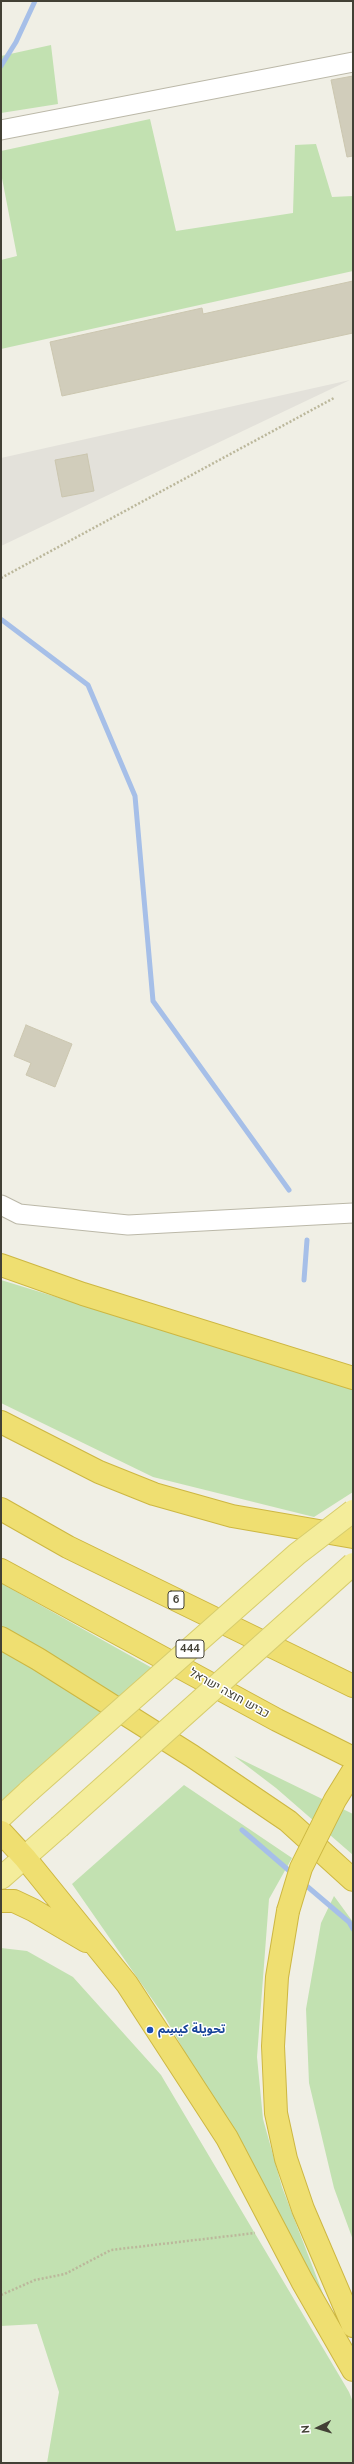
<!DOCTYPE html>
<meta charset="utf-8">
<style>
body{margin:0}
#map{position:relative;width:354px;height:2464px;overflow:hidden;background:#f0efe5;font-family:"Nunito Sans",sans-serif}
canvas{display:block}
.frame{position:absolute;inset:0;border:2px solid #424035;pointer-events:none}
.north{position:absolute;left:298px;top:2408px;width:40px;height:40px;-webkit-text-stroke:3px #fff;paint-order:stroke;rotate:265deg;font-size:11px;font-weight:700;line-height:16px;text-align:center;color:#424035}
.north::after{content:'';display:block;margin:auto;width:14px;height:18px;background:#424035;clip-path:polygon(50% 0,100% 100%,50% 72%,0 100%)}
</style>
<div id="map">
<canvas width="354" height="2464"></canvas>
<div class="frame"></div>
<div class="north">N</div>
</div>
<script>
const ctx = document.querySelector('canvas').getContext('2d');
ctx.lineJoin = 'round';
function fillPath(path, color) {
  ctx.fillStyle = color;
  ctx.fill(path, 'evenodd');
}
function shape(rows) {
  const path = new Path2D();
  for (const r of rows) {
    path.moveTo(r[0], r[1]);
    for (let i = 2; i < r.length; i += 2) path.lineTo(r[i], r[i + 1]);
  }
  return path;
}
function strokePath(path, color, width, dash) {
  ctx.strokeStyle = color;
  ctx.lineWidth = width;
  ctx.lineCap = dash ? 'butt' : 'round';
  ctx.setLineDash(dash || []);
  ctx.stroke(path);
}
function write(font, color, halo, rows, align = 'center') {
  ctx.font = font + ' "Nunito Sans","Noto Sans Arabic",Heebo,sans-serif';
  ctx.lineWidth = 3;
  ctx.setLineDash([]);
  ctx.textBaseline = 'middle';
  ctx.strokeStyle = halo;
  ctx.fillStyle = color;
  for (const [text, x, y, turn = 0] of rows) {
    ctx.save();
    ctx.translate(x, y);
    ctx.rotate((+turn || 0) * Math.PI / 180);
    ctx.textAlign = isNaN(turn) ? turn : align;
    if (halo) ctx.strokeText(text, 0, 0);
    ctx.fillText(text, 0, 0);
    ctx.restore();
  }
}
fillPath(shape([
 [350,380,1,546,1,458]
]), '#e3e1da');
fillPath(shape([
 [51,45,58,104,1,113,1,56],
 [150,119,176,231,293,213,295,145,316,144,332,197,353,196,353,271,1,349,1,260,17,256,1,173,1,151],
 [1,1280,353,1388,353,1492,314,1517,153,1477,1,1403],
 [1,1583,154,1669,3,1803,1,1801],
 [234,1756,353,1814,353,1855,276,1788],
 [184,1785,292,1858,269,1899,257,2057,263,2119,282,2187,325,2299,166,2019,72,1884],
 [334,1896,353,1922,353,2240,334,2188,309,2083,306,2009,321,1923],
 [1,1948,27,1951,73,1977,161,2075,349,2392,353,2402,353,2463,47,2463,59,2392,37,2324,1,2326]
]), '#c2e1b1');
strokePath(shape([
 [1,66,16,42,35,1],
 [2,620,88,685,135,796,153,1001,289,1190],
 [304,1280,307,1240],
 [242,1830,293,1874],
 [302,1882,349,1922,353,1929]
]), '#a6bfe8', 5);
const building = shape([
 [353,76,353,156,347,157,331,80,353,76],
 [353,281,353,333,62,396,50,342,202,308,203,314,353,281],
 [87,454,94,491,62,497,55,460,87,454],
 [26,1025,72,1044,55,1087,26,1075,31,1063,14,1056,26,1025]
]);
fillPath(building, '#d1cdbb');
strokePath(building, '#cbc6af', 1);
const minor = shape([
 [1,130,353,62],
 [1,1205,19,1214,128,1225,353,1213]
]);
const primary = shape([
 [1,1817,29,1791],
 [1,1878,59,1827]
]);
const motorway = shape([
 [1,1265,83,1294,353,1378],
 [1,1422,99,1472,154,1494,232,1516,353,1537],
 [1,1509,68,1547,353,1686],
 [1,1570,277,1720,353,1758],
 [1,1638,38,1659,192,1756,288,1821,353,1880],
 [1,1832,25,1858,127,1984,227,2138,302,2281,353,2370],
 [1,1901,14,1901,33,1910,86,1941],
 [288,1911,277,1977,273,2046,276,2113,286,2159,303,2209,353,2326]
]);
strokePath(minor, '#bbb8a8', 21);
strokePath(primary, '#d7cd6d', 24);
strokePath(motorway, '#cdb742', 24);
strokePath(shape([
 [1,578,334,398],
 [1,2295,35,2280,65,2274,111,2250,255,2233]
]), '#bbb79b', 2.5, [2, 2]);
strokePath(minor, '#fff', 19);
strokePath(primary, '#f4ed9b', 22);
strokePath(motorway, '#efdf71', 22);
const primaryBridge = shape([
 [29,1791,297,1554,353,1511],
 [59,1827,353,1564]
]);
const motorwayBridge = shape([
 [288,1911,301,1868,335,1800,353,1771]
]);
strokePath(primaryBridge, '#d7cd6d', 24, []);
strokePath(motorwayBridge, '#cdb742', 24, []);
strokePath(primaryBridge, '#f4ed9b', 22);
strokePath(motorwayBridge, '#efdf71', 22);
for (const [x, y, r, color] of [
 [150,2030,4,"#1a4fb4"]
]) {
  const dot = new Path2D();
  dot.arc(x, y, r, 0, 2 * Math.PI);
  ctx.fillStyle = color;
  ctx.fill(dot);
  strokePath(dot, '#fff', 1.5);
}
for (const [x, y, w] of [
 [176,1600,16],
 [190,1649,28]
]) {
  const box = new Path2D();
  box.roundRect(x - w / 2, y - 9, w, 18, 3);
  ctx.fillStyle = '#fff';
  ctx.fill(box);
  strokePath(box, '#424035', 1);
}
write('bold 11px', '#424035', null, [
 ["6",176,1600],
 ["444",190,1649]
]);
write('12px', '#424035', '#fff', [
 ["כביש חוצה ישראל",229,1694,29]
]);
write('bold 12px', '#164399', '#fff', [
 ["تحويلة كيسِم",158,2030]
], 'left');
</script>
